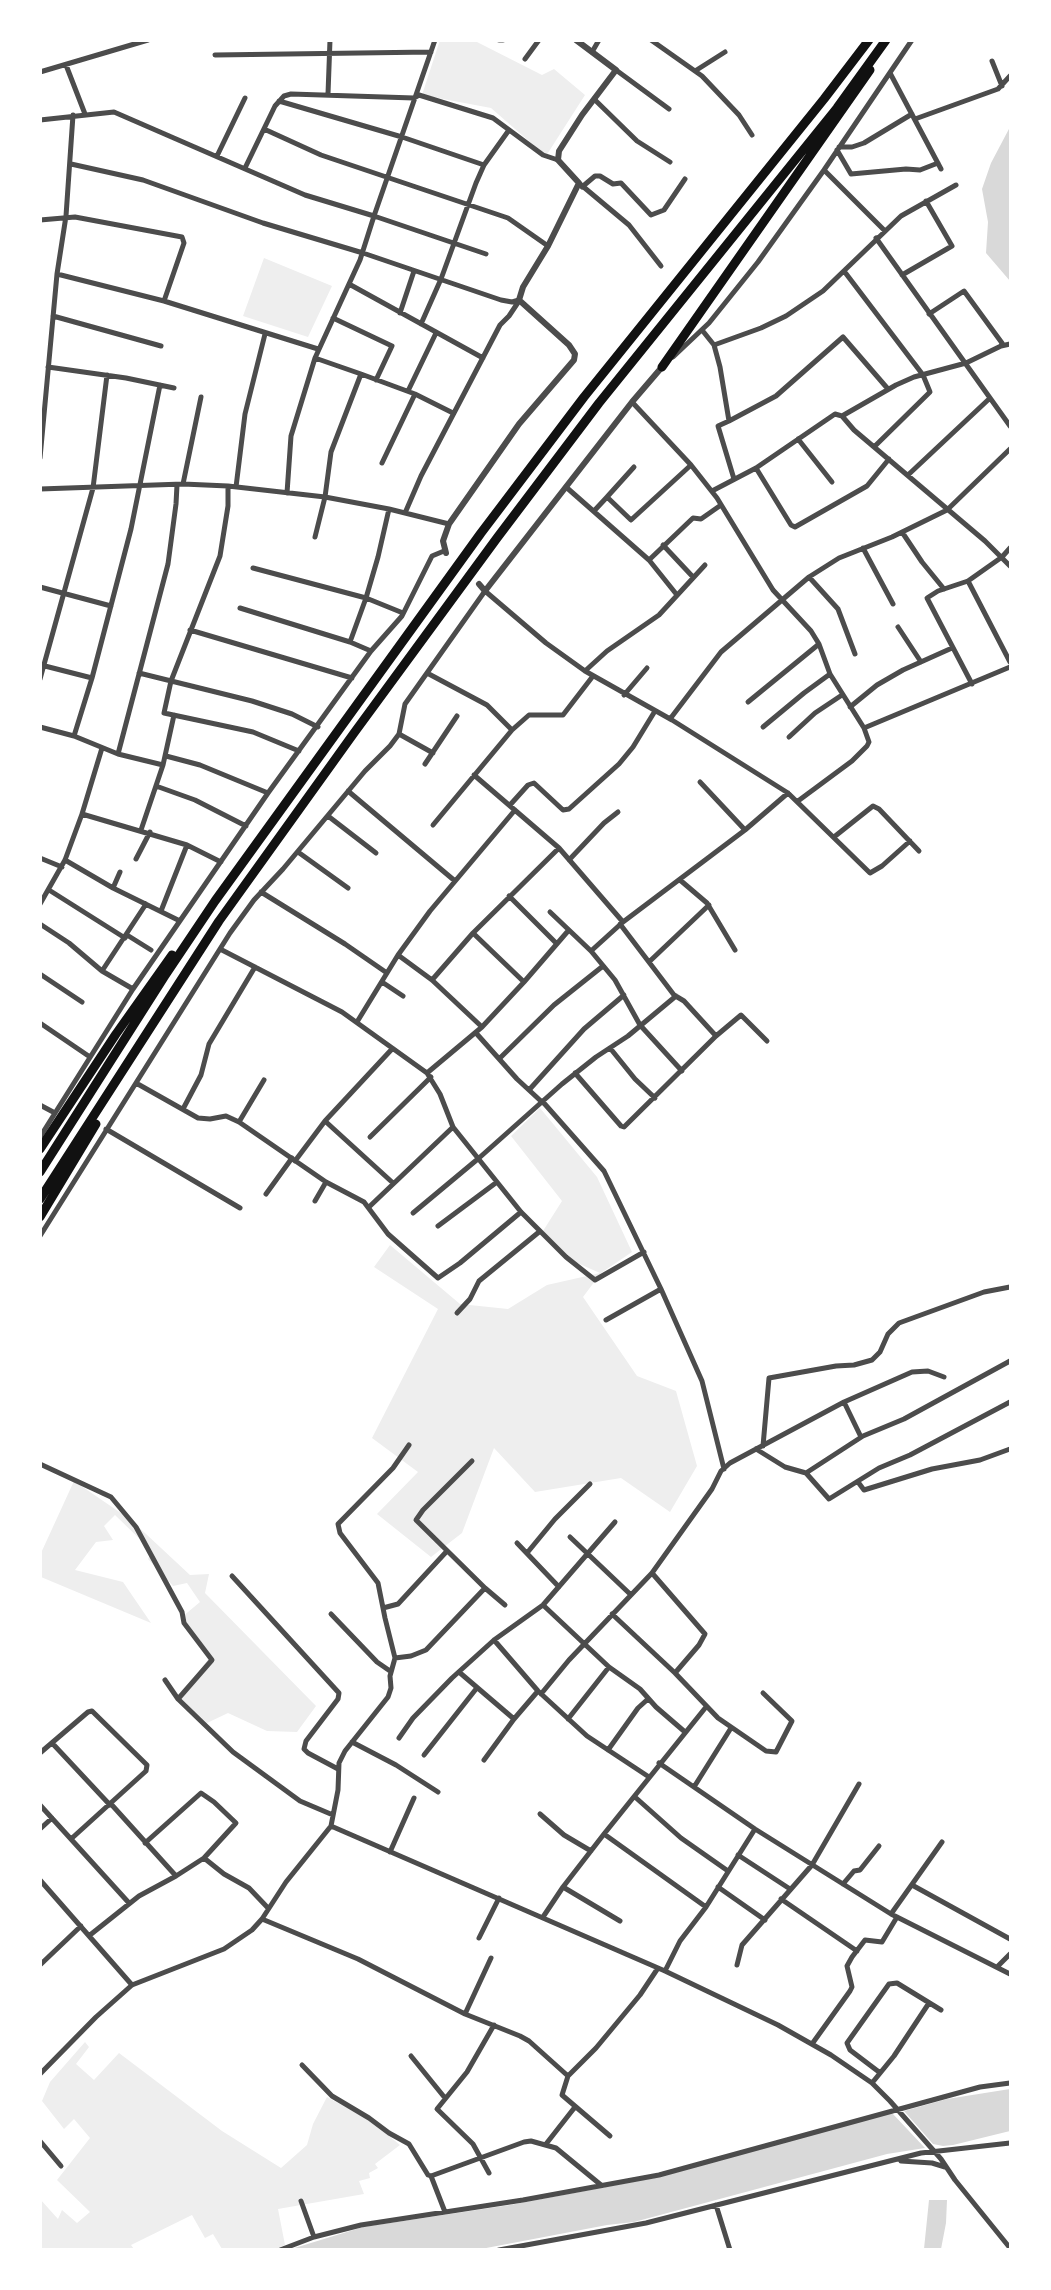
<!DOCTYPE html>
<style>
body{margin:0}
#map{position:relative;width:1051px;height:2290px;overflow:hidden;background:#fff;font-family:"Exo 2",sans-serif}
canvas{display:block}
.frame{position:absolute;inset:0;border:42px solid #fff;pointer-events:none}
</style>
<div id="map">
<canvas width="1051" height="2290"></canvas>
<div class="frame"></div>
</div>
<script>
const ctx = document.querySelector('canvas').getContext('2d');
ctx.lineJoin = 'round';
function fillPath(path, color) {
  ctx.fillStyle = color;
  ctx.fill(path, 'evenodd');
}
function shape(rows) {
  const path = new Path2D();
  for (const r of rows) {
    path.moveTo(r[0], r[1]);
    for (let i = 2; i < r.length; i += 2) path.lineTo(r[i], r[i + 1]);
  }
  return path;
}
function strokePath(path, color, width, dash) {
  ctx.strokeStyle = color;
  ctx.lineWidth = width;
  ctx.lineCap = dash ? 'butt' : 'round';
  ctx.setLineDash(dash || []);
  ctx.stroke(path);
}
fillPath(shape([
 [440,40,475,41,542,75,554,69,585,95,546,156,491,108,422,95],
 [264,258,332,286,308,337,243,316],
 [540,1108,597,1177,632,1252,601,1273,583,1297,637,1376,676,1391,697,1466,670,1512,621,1478,535,1492,494,1448,462,1533,431,1557,377,1514,418,1472,372,1438,438,1309,374,1267,390,1245,460,1304,508,1309,547,1285,600,1273,564,1257,543,1231,562,1201,511,1136],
 [74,1481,131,1520,190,1575,209,1574,205,1593,316,1706,297,1732,267,1731,228,1713,207,1723,179,1698,209,1658,182,1617,200,1602,187,1583,173,1586,148,1559,152,1551,115,1515,104,1526,113,1540,96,1542,75,1570,123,1582,151,1623,41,1577,41,1553],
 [85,2042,89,2047,76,2064,94,2080,119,2053,222,2131,281,2168,307,2145,313,2124,327,2097,371,2121,400,2145,375,2164,378,2168,369,2173,370,2178,359,2181,364,2194,278,2209,285,2245,275,2249,222,2249,213,2234,205,2238,192,2215,131,2245,134,2249,41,2249,40,2199,58,2219,62,2210,77,2223,90,2212,57,2180,90,2138,74,2119,64,2129,42,2101,50,2082]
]), '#eee');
fillPath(shape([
 [1010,127,1010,281,986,253,988,222,982,189,991,163],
 [1010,2089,1010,2131,953,2145,943,2146,933,2144,904,2111,947,2099],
 [892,2113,925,2148,887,2154,634,2222,607,2225,481,2249,288,2250,363,2227,510,2205,643,2180],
 [929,2200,947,2200,946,2223,941,2249,924,2249]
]), '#d9d9d9');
strokePath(shape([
 [499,40,503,40],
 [651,40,702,76,739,115,752,135],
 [592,52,599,40],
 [215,55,431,52],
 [525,59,539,40],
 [992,61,1002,86],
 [66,65,85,114],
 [616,70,669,109],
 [695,71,725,52],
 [40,72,148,40],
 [890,73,941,169],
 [328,94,330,40],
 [594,99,637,141,670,162],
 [279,101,402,137,484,165],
 [915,119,998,89,1010,76],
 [40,120,114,112,305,195,374,216,435,40],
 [264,129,321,155,508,218,548,246],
 [839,147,852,147,864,143,912,114],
 [837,150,851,174,906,169,920,170,938,163],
 [217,156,245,98],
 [71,164,143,180,263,223,363,253,501,300,512,302,519,300],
 [245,168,275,106,284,96,291,94,414,98,419,95,493,118,543,155,558,160],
 [824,170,885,231],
 [580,184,629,225,661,266],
 [582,187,595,176,600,176,613,184,621,183,651,215,664,210,685,179],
 [40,220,75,217,182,237,184,243,164,301],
 [876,238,1010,426],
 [844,271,923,375,930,392,874,447],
 [57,274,164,301,318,349],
 [902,275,952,246,926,201],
 [349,284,483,358],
 [400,313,414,271],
 [53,316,161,346],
 [333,318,392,346,376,380],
 [421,324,441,279,476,183,484,165,509,130],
 [702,330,714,345,720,367,729,421,718,426,734,479],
 [714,345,761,328,786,316,823,291,901,216,956,185],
 [1001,346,1010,344],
 [673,357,709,323,758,262,824,170,912,40],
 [48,367,126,378,174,388],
 [361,374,415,394,453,413],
 [408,391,436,333],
 [632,402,691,465,717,498,773,590,811,631,819,644,830,674,864,728,869,742,867,746,852,761,798,801],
 [842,416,854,430,985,541,1010,566],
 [729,421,776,396,843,337,888,389],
 [798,439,832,482],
 [40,458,57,274,66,216,73,115],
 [382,463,415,394],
 [756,468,791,525,795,527,867,486,889,459],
 [908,475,989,399],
 [183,484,201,397],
 [228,486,228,506,220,556,171,681,164,713,253,732,299,751],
 [236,487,245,414,265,334],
 [566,487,649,560,677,595],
 [40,489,183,484,228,486,325,497,389,509,449,524],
 [712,491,756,468,835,414,842,416,896,385,914,377,966,363,1001,346,1002,343,964,291,929,314],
 [287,493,291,436,315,358],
 [607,497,634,467],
 [594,511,607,497,631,520,691,465],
 [405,513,421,476,500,325,509,316,519,301],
 [902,532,922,562,944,589],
 [315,537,325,497,331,452,361,374,315,358,360,260,374,216,486,254],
 [663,545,693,577],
 [863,548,893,604],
 [649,560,693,518,701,519,721,505],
 [253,568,366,598,403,613],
 [809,577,838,609,855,654],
 [968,581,1010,662],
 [40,587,111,606],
 [240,608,350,642,371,651],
 [898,627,921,662],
 [190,630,352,678],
 [350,642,366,598,378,557,389,509],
 [41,665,92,678],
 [585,671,607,651,659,615,705,565],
 [139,673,252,701,292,714,318,727],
 [427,673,487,705,512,730],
 [40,679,93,488,107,375],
 [972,684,927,598,938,591,968,581,1002,557,1010,548],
 [624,695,647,668],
 [748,702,819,644],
 [850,707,877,685,903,670,952,648],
 [670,719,721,652,809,577,839,558,892,537,947,510,1010,449],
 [40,727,74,736,118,754,163,765],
 [763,727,804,693,830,674],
 [864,728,1010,667],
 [399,734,433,753],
 [74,736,92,678,131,529,160,385],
 [789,737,815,713,842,695],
 [118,754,168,564,176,504,177,485],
 [166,756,200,765,268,793],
 [425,764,457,716],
 [474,775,559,848,623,922],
 [700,782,745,830],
 [156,786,195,800,246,826],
 [348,791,455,881],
 [510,805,528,785,534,783,563,810,569,809,619,764,633,747,655,711],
 [82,814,187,845,221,862],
 [328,816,376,853],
 [433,825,512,730,529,715,563,715,593,676],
 [141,830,163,765,174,715],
 [834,837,873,806,879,809,919,851],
 [298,852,348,888],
 [40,858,62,867],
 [136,859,150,832],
 [65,860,113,888,180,921],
 [569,860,604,823,618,812],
 [680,880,707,903,735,950],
 [113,888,120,872],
 [49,890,125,938],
 [261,892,345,944,387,973],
 [509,896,557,944],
 [40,904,65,860,82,814,102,748],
 [161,911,187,845],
 [550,912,591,951,615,980,640,1025,682,1071],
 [40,924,69,943,102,971,133,989],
 [620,924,674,995,684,1001,716,1036,741,1015,767,1041],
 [473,933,524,982],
 [127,935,151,950],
 [220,949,342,1012,427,1073,440,1094,453,1127,521,1212,566,1257,595,1280,644,1252],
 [591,951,623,922,745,830,788,793],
 [398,955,432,980,482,1027],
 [650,961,709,905],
 [102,971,146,904],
 [40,974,82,1002],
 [432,980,473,933,559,848],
 [382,982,403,996],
 [357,1022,398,955,430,911,515,810],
 [40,1023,90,1057],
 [476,1033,517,1079,543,1103],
 [610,1048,635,1079,655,1098],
 [500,1058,554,1005,603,966],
 [427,1073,482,1027,524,982,568,931],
 [575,1073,621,1126,624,1127,716,1036],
 [136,1083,198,1118,210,1119,226,1116,239,1122,326,1182,364,1202,388,1234,438,1278,460,1263,521,1212],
 [529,1090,584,1029,624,995],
 [543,1102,604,1171,661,1289,702,1381,724,1469],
 [40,1105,55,1113],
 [183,1109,201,1075,209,1044,255,967],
 [325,1121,393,1183],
 [239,1122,264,1080],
 [106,1129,240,1208],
 [40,1137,133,989,268,793,371,651,402,616,432,556,444,551],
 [370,1137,431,1077],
 [295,1161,325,1121,392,1049],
 [266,1194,292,1158],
 [315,1201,326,1182],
 [369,1207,453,1127],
 [413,1213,479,1158,562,1084,596,1057,628,1036,676,996],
 [438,1226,497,1182],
 [40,1236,230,933,254,900,283,869,365,771,390,746,399,734,405,704,485,591,546,643,585,671,672,720,788,793,870,873,882,866,910,841],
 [457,1313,470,1299,479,1281,539,1232],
 [606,1320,661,1289],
 [844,1402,861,1437],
 [763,1446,769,1378,836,1366,854,1365,872,1360,880,1352,888,1334,899,1323,984,1292,1010,1287],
 [756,1449,785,1467,806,1473,829,1499,879,1468,910,1455,1010,1402],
 [40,1464,111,1497,136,1527,182,1612,184,1623,212,1660,178,1699],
 [806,1473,863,1436,904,1419,1010,1361],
 [858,1482,864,1490,932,1469,980,1460,1010,1449],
 [570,1537,630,1594],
 [517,1543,559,1587],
 [527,1553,555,1519,590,1484],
 [652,1573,705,1634,699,1645,675,1673],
 [232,1576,339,1693,338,1699,306,1741,304,1749,308,1753,338,1769],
 [485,1588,505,1605],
 [543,1605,609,1667,640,1689,656,1707,685,1732],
 [383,1608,398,1604,447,1551],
 [331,1614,377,1662,390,1671],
 [612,1614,675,1673,718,1718,766,1751,776,1752,792,1721,763,1693],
 [494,1640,538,1691,587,1736,649,1777],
 [395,1658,411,1656,426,1650,485,1588,416,1520,423,1510,472,1461],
 [459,1672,514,1719],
 [165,1680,178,1699,233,1752,300,1801,333,1815],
 [541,1694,569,1660,652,1573,712,1489,721,1471,730,1463,844,1402,912,1372,928,1371,944,1377],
 [568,1719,609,1667],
 [399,1738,413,1718,452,1678,494,1640,543,1605,615,1522],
 [352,1742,396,1765,438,1792],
 [53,1744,110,1805],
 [608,1750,638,1708,648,1699],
 [40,1753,88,1712,92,1711,147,1765,146,1771,71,1839],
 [424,1755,476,1689],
 [484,1760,514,1719,538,1691],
 [659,1763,755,1829,891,1914,1010,1974],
 [694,1787,731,1728],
 [635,1797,681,1838,728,1871],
 [111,1804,176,1876,204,1858,224,1874,249,1888,268,1908],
 [40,1805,129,1903],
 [540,1814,564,1835,591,1851],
 [331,1826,665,1971,778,2025,831,2055,872,2083,890,2101,941,2159,955,2180,1010,2248],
 [40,1829,52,1818],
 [604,1834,706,1907],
 [145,1843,201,1793,214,1802,236,1823,204,1858],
 [390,1852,414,1798],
 [738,1855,790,1889],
 [40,1880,132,1985],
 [843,1884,854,1871,860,1870,879,1846],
 [912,1885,1010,1939],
 [563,1887,620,1921],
 [718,1887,765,1920],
 [781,1899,857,1951],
 [891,1914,942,1842],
 [543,1917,563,1887,604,1834,706,1707],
 [262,1919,358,1959,465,2014,520,2036,529,2041,568,2076,596,2048,640,1995,658,1968],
 [90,1935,139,1896,176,1876],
 [479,1938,499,1898],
 [40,1965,81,1926],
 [737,1965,742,1945,812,1865,859,1784],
 [998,1966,1010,1954],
 [665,1971,680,1941,706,1907,755,1829],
 [465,2014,491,1958],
 [812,2044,850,1991,852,1987,847,1966,852,1957,865,1940,882,1942,897,1917],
 [411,2056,445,2098],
 [302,2065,332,2096,369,2118,389,2133,409,2144,428,2175,431,2176,445,2212],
 [879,2072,850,2050,847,2043,889,1984,897,1983,941,2010],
 [40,2074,96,2017,132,1985,224,1949,252,1930,262,1919,286,1882,331,1826,338,1790,339,1763,345,1751,388,1697,391,1688,390,1676,395,1658,385,1618,378,1583,340,1533,338,1524,393,1468,409,1445],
 [568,2076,562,2095,610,2136],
 [872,2083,894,2056,929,2003],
 [40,2141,61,2166],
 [546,2144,575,2107],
 [901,2161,932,2163,945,2167],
 [489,2173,473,2144,437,2109,467,2072,494,2025],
 [431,2176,524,2142,531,2141,556,2148,601,2185],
 [301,2201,314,2237],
 [716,2205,730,2250],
 [280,2250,314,2237,361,2225,523,2200,659,2175,980,2087,1010,2083],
 [499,2250,646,2223,921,2153,1010,2143]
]), '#4c4c4c', 5);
strokePath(shape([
 [446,553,443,541,449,524,519,424,574,360,575,354,569,345,519,300,523,287,548,246,579,183,558,160,559,151,582,115,616,70,576,40],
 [479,584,485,591,632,402,662,367]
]), '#4c4c4c', 6);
strokePath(shape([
 [662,367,870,70],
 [40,1149,116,1034,172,955],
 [40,1172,164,977,215,901,481,533,584,397,824,99,869,40],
 [40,1199,219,921,354,733,497,538,599,403,837,108,886,40],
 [40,1217,96,1124]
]), '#111', 9);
</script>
